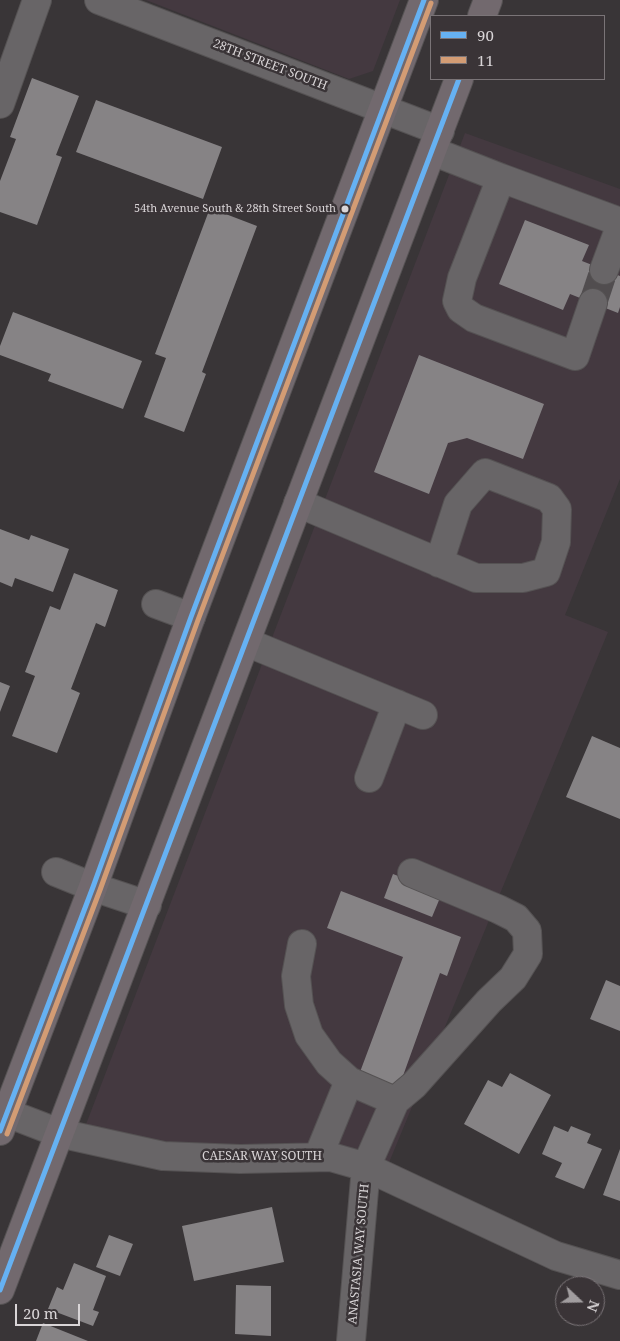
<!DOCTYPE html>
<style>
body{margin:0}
#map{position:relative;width:620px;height:1341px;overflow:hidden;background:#393537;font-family:"Noto Serif",serif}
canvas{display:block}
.legend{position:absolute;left:430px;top:15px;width:175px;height:65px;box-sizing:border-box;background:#3a3437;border:1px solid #7a7477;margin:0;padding:6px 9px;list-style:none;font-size:15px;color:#d9d5d7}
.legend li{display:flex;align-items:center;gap:10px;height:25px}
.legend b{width:25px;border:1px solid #7a7477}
.north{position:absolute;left:555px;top:1276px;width:50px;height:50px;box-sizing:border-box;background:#3a3437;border:1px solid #7a7477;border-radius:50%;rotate:111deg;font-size:14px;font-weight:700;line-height:20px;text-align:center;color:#d9d5d7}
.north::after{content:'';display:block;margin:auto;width:18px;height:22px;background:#a19d9f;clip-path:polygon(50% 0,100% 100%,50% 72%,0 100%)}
.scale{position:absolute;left:15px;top:1304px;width:65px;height:22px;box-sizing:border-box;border:2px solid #d9d5d7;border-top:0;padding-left:6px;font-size:15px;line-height:18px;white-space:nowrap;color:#d9d5d7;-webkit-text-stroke:4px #3a3437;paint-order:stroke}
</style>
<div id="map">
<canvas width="620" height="1341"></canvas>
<ul class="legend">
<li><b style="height:6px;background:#66b1f2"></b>90</li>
<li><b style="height:6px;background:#d39c74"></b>11</li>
</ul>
<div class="north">N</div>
<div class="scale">20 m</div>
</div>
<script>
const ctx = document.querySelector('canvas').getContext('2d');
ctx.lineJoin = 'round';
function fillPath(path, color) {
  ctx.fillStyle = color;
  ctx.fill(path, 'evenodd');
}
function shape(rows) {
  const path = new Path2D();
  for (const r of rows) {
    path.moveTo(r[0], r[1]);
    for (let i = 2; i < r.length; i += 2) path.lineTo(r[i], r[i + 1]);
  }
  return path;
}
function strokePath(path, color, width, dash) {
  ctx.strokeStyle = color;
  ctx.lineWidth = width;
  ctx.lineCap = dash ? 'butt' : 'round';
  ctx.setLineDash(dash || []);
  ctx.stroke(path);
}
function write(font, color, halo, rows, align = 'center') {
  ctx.font = font + ' "Noto Serif",serif';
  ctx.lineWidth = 5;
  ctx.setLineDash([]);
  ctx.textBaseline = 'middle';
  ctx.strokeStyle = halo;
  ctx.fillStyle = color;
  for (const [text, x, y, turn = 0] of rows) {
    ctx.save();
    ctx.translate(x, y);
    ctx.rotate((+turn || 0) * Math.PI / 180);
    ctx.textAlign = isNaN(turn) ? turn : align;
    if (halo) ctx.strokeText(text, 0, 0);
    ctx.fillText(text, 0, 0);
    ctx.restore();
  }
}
fillPath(shape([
 [146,0,400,0,373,71,349,79],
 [465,133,620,189,620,479,565,615,608,632,388,1165,239,1147,164,1144,85,1127]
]), '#443940');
fillPath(shape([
 [32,78,79,96,56,155,62,157,37,225,0,212,0,181,16,139,10,137],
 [96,100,222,147,203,199,76,152],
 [210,208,257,226,202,372,206,374,184,432,144,417,166,358,155,354],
 [525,220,589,245,582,261,620,276,620,307,618,313,570,294,563,310,499,284],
 [13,312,142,361,123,409,48,381,51,374,0,355,0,346],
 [419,355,544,404,523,459,467,438,448,443,429,494,374,472],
 [0,529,29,540,31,535,69,549,53,592,15,578,12,587,0,582],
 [74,573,118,590,105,627,96,623,71,689,80,693,57,753,12,736,35,676,25,672,50,606,60,610],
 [0,682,10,686,0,712],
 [592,736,620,748,620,819,566,797],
 [393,874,442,893,432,917,384,898],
 [341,891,461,937,447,976,440,973,399,1087,360,1072,403,957,327,928],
 [606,980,620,986,620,1031,590,1019],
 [510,1073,551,1095,519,1154,464,1124,488,1080,502,1087],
 [554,1126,568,1132,571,1126,591,1134,587,1143,602,1149,584,1189,555,1177,562,1163,542,1154],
 [620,1149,620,1201,603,1195],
 [272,1207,284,1262,194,1281,182,1226],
 [109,1235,133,1244,120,1276,96,1267],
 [74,1263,106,1276,93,1310,99,1312,93,1326,48,1309,57,1287,63,1290],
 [236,1285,271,1286,271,1336,235,1334],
 [43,1323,88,1341,36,1341]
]), '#868385');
strokePath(shape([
 [593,303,604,270]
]), '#514d4f', 28, [28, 14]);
const minor = shape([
 [99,0,440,131],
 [0,104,37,0],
 [432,151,501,178,462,278,457,301,461,309,474,318,575,356,593,303],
 [501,178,620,222],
 [604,270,620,227],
 [298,503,476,578,523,578,546,572,556,542,557,509,549,498,485,473,458,504,439,563],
 [156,604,191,617],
 [246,642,423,715],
 [369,778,397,704],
 [56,872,93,887,147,905],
 [302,944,296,976,299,1005,309,1035,329,1063,349,1081,395,1101,366,1167,351,1341],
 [395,1101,414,1085,489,1001,513,978,528,954,527,931,516,918,498,909,412,873],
 [7,1113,59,1133,163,1156,240,1159,331,1157,366,1167,556,1256,620,1275],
 [318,1157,349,1081]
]);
const major = shape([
 [482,16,488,0],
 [0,1131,93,887,191,617,424,0],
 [0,1290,459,79]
]);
strokePath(minor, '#555253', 30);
strokePath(major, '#555253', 30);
strokePath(minor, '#686567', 28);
strokePath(major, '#72696e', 28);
strokePath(shape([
 [0,1131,93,887,191,617,424,0],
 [0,1290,459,79]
]), '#66b1f2', 5);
strokePath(shape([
 [7,1134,100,890,198,620,431,3]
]), '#d39c74', 5);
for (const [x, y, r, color] of [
 [345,209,4.5,"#d9d5d7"]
]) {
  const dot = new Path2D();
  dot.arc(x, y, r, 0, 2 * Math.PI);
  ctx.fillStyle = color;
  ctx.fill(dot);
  strokePath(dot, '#3a3437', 2);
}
write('11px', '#d9d5d7', '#3a3437', [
 ["54th Avenue South & 28th Street South",336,209]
], 'right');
write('12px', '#d9d5d7', '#3a3437', [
 ["28TH STREET SOUTH",270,65,21],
 ["CAESAR WAY SOUTH",262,1157],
 ["ANASTASIA WAY SOUTH",359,1254,-85]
]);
</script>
